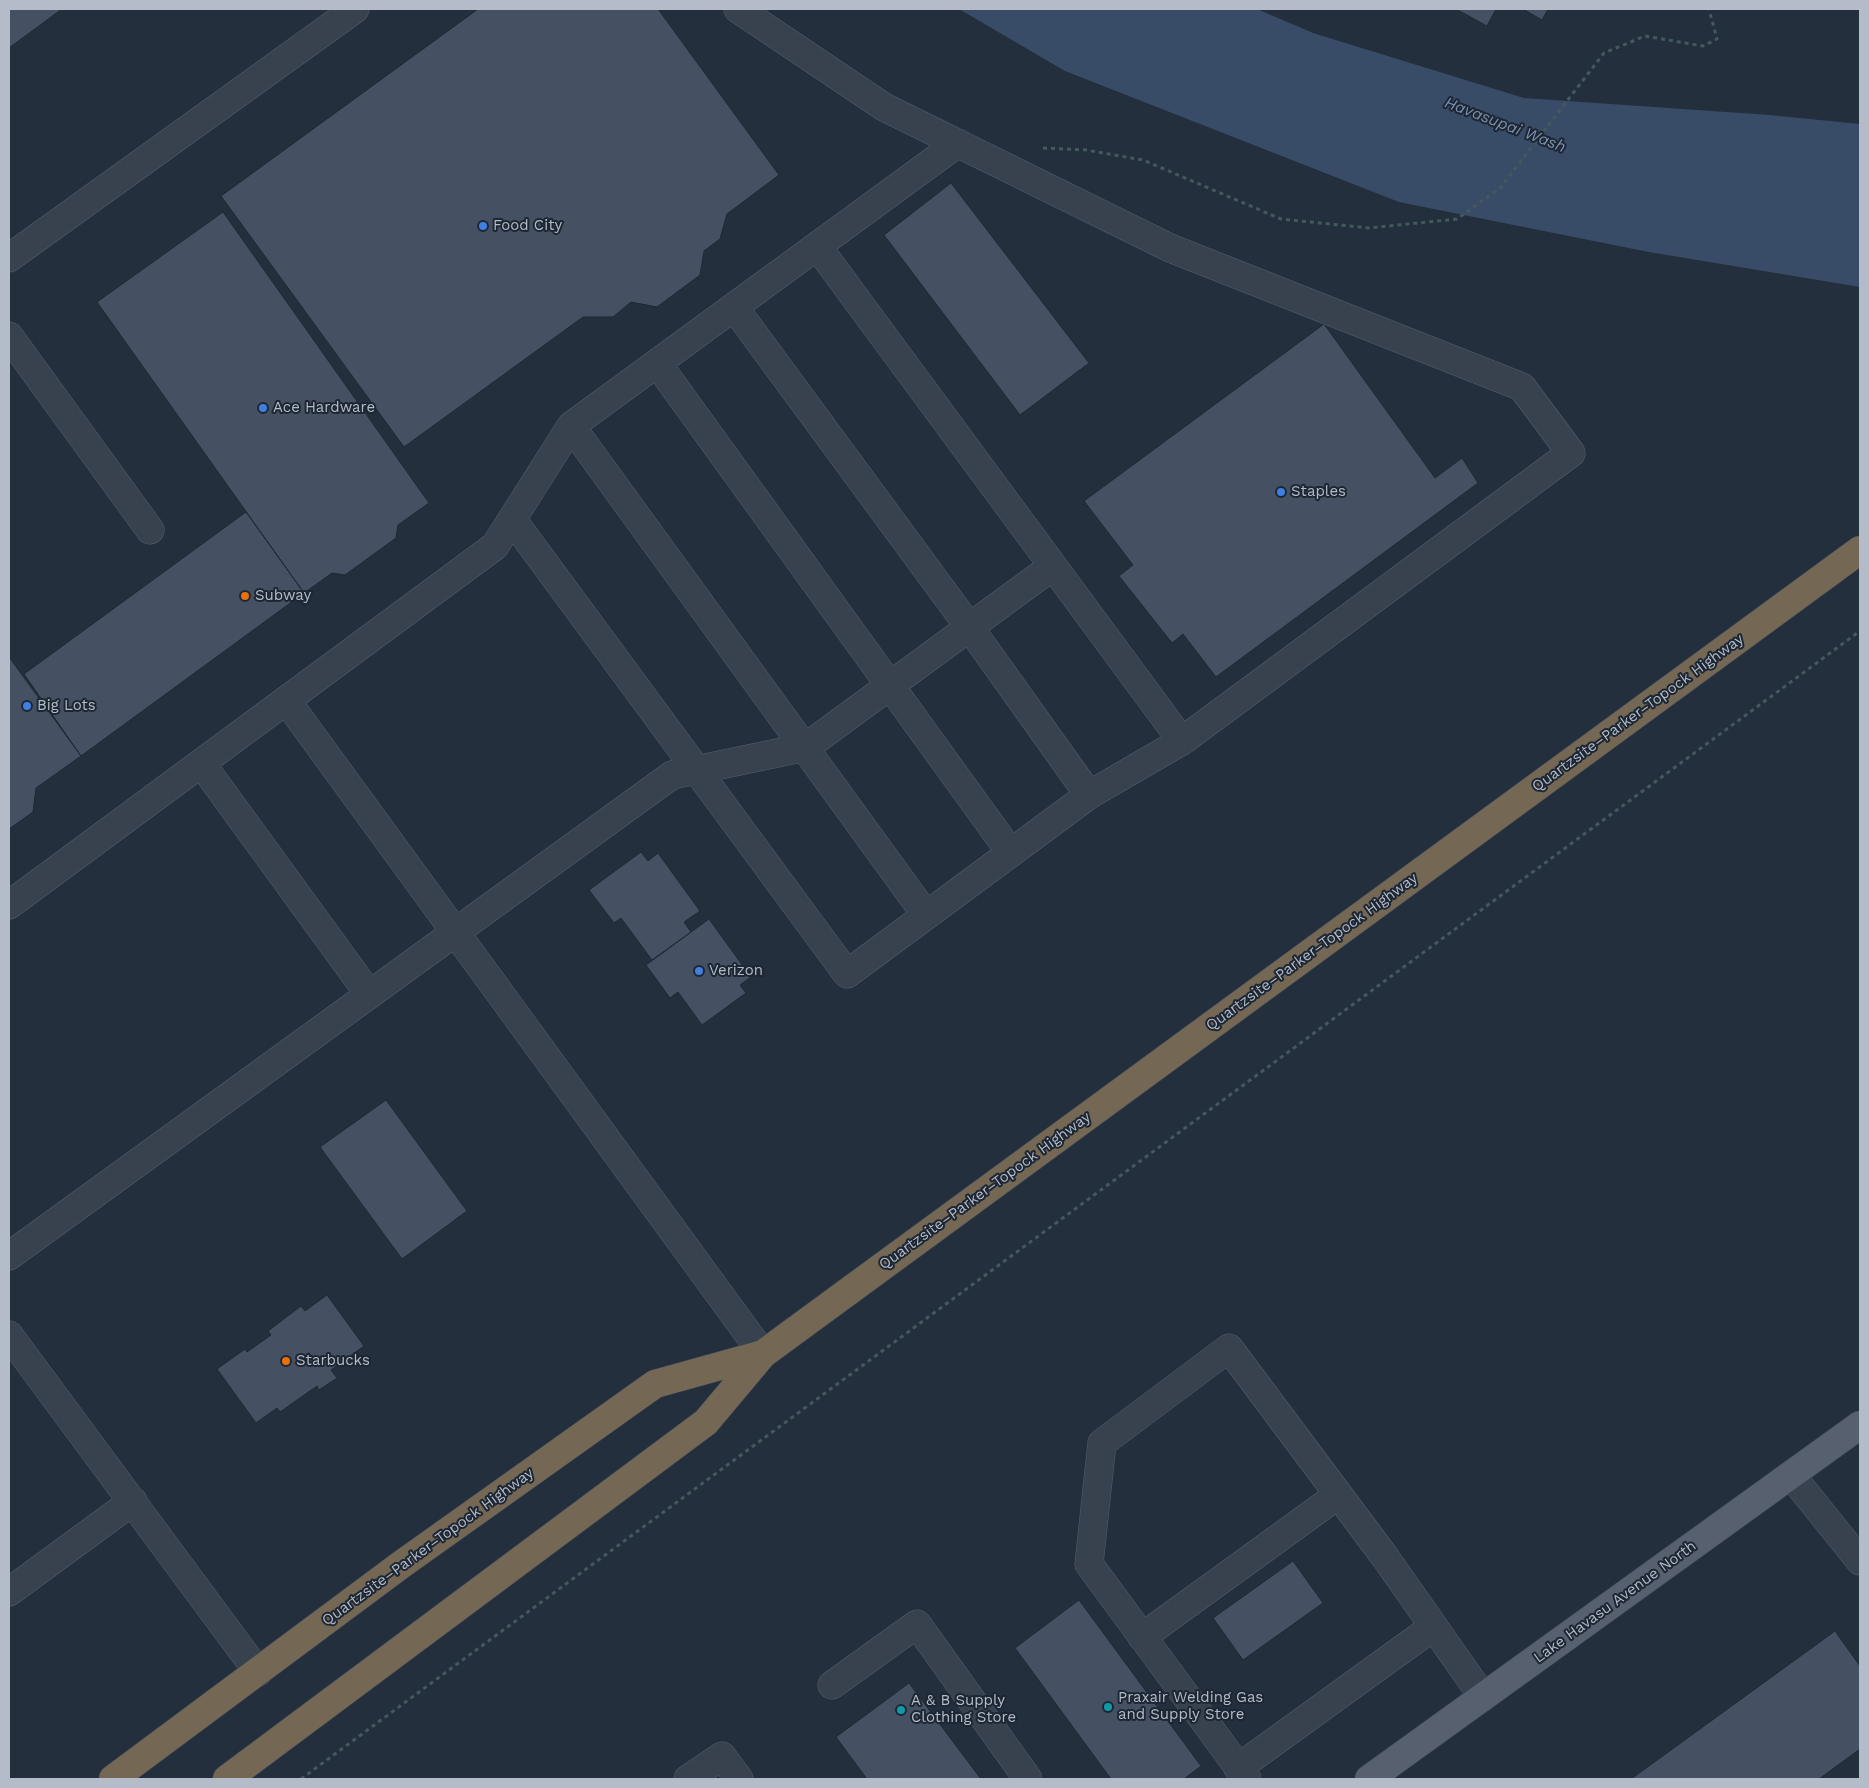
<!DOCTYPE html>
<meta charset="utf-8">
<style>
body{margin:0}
#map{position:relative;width:1869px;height:1788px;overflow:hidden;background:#242f3e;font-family:"Work Sans",sans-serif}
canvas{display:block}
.frame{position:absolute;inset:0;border:10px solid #b4bcc9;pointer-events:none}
</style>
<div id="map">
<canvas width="1869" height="1788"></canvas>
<div class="frame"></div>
</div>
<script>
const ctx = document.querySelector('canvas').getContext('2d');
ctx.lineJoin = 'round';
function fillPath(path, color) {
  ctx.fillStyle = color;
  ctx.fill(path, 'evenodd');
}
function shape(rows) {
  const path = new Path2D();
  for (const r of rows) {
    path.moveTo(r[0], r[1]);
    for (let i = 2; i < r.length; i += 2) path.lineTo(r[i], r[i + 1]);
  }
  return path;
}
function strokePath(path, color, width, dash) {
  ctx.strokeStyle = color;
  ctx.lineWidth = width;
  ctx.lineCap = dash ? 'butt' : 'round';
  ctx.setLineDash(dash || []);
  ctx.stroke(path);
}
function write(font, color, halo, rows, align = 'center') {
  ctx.font = font + ' "Work Sans",sans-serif';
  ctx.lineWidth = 4;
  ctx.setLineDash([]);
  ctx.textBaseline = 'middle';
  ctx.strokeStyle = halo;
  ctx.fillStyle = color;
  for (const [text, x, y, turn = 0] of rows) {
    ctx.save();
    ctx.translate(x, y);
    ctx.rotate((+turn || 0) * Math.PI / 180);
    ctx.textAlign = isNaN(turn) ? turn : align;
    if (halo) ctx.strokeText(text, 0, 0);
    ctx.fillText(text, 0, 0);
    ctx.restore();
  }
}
fillPath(shape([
 [959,9,1257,9,1313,33,1524,98,1769,115,1860,124,1860,287,1649,252,1399,202,1065,71]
]), '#394c67');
const building = shape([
 [9,9,62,9,9,48,9,9],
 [478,9,658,9,779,175,727,214,720,239,704,251,700,275,657,307,631,302,613,317,583,317,404,447,221,196,478,9],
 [1456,9,1496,9,1487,26,1456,9],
 [1523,9,1548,9,1542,20,1523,9],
 [951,183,1089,363,1020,415,884,235,951,183],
 [223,212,429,503,398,525,396,538,345,575,332,573,304,593,97,302,223,212],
 [1324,324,1435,478,1462,458,1478,483,1216,677,1183,634,1172,643,1119,576,1133,565,1084,501,1324,324],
 [246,512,304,593,81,756,24,674,246,512],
 [9,657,81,756,36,788,33,812,9,829,9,657],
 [641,852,648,861,658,853,700,911,684,922,691,932,652,960,621,918,614,923,589,890,641,852],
 [709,919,751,977,740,985,746,993,702,1025,678,992,670,998,646,965,709,919],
 [386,1100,467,1211,402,1259,320,1147,386,1100],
 [327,1295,364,1346,331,1370,337,1378,319,1390,317,1386,280,1412,277,1408,256,1423,217,1369,245,1349,247,1352,271,1335,268,1331,301,1306,305,1311,327,1295],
 [1293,1561,1323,1603,1243,1660,1213,1618,1293,1561],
 [1079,1600,1201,1766,1184,1779,1111,1779,1015,1648,1079,1600],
 [1835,1631,1860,1666,1860,1749,1819,1779,1631,1779,1835,1631],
 [909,1683,981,1779,867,1779,836,1737,909,1683]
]);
fillPath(building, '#455162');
strokePath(building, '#1f2835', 1);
const minor = shape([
 [817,246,1182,741],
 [9,258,355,9],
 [734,307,970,628,1089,795],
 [9,336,150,530],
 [657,363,1011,853],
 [571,426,926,915],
 [512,519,847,974,1089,795,1182,741,1571,453,1522,387,1170,248,884,107,738,9],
 [286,700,763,1354],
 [201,763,369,994],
 [9,905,495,546,571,426,958,143],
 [9,1256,672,775,806,747,1053,566],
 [9,1335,258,1672],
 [1791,1475,1860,1561],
 [9,1592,133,1501],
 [1142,1637,1338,1495],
 [832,1685,917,1624,1028,1779],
 [1238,1768,1433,1627],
 [688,1779,722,1756,739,1779],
 [1247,1779,1089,1564,1102,1443,1229,1348,1385,1557,1483,1697]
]);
const major = shape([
 [1369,1779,1860,1425]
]);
const highway = shape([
 [113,1779,402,1564,655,1384,763,1354],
 [227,1779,706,1422,763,1354,1860,550]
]);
strokePath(minor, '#565f6c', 29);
strokePath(major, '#414a57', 29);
strokePath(highway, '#434c59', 29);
strokePath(shape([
 [1043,148,1086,150,1143,160,1281,219,1369,228,1457,219,1500,188,1604,53,1645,36,1703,46,1717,39,1709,9],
 [301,1779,1860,631]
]), '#44595c', 3, [4, 4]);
strokePath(minor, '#38414e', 28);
strokePath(major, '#56606e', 28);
strokePath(highway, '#746855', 28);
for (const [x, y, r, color] of [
 [483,226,5,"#3f7fe0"],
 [263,408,5,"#3f7fe0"],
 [1281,492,5,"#3f7fe0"],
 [245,596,5,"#e8710a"],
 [27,706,5,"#3f7fe0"],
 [699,971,5,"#3f7fe0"],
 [286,1361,5,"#e8710a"],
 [1108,1707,5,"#0f9aa8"],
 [901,1710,5,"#0f9aa8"]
]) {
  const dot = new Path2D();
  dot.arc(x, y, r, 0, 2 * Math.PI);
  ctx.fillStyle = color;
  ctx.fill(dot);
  strokePath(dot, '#1d2633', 2);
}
write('15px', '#b4bcc9', '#1d2633', [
 ["Food City",493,226],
 ["Ace Hardware",273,408],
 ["Staples",1291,492],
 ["Subway",255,596],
 ["Big Lots",37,706],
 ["Verizon",709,971],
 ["Starbucks",296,1361],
 ["Praxair Welding Gas",1118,1698],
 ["and Supply Store",1118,1715],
 ["A & B Supply",911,1701],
 ["Clothing Store",911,1718]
], 'left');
write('15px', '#b4bcc9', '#1d2633', [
 ["Quartzsite–Parker–Topock Highway",1638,713,-36],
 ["Quartzsite–Parker–Topock Highway",1312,952,-36],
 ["Quartzsite–Parker–Topock Highway",985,1191,-36],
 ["Quartzsite–Parker–Topock Highway",428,1547,-36],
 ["Lake Havasu Avenue North",1615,1602,-36]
]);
write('italic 16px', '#7c92b1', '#1d2633', [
 ["Havasupai Wash",1505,125,21]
]);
</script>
